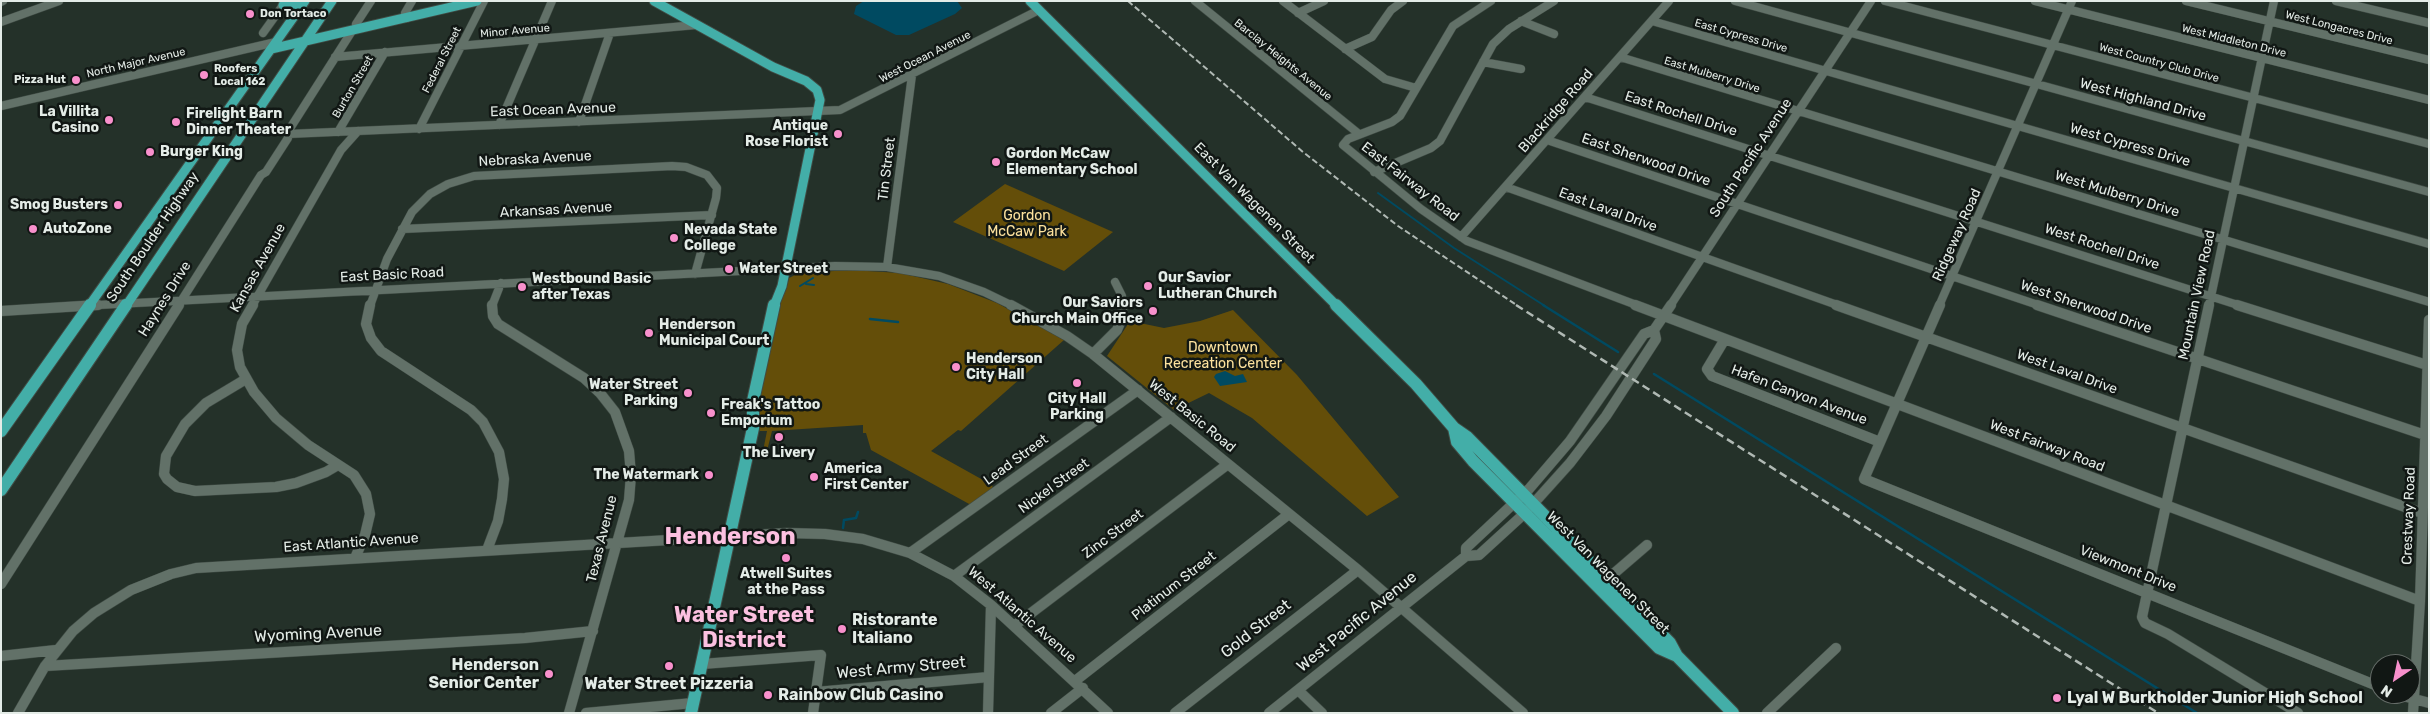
<!DOCTYPE html>
<style>
body{margin:0}
#map{position:relative;width:2430px;height:714px;overflow:hidden;background:#243129;font-family:Rubik,sans-serif}
canvas{display:block}
.frame{position:absolute;inset:0;border:2px solid #e4ece7;pointer-events:none}
.north{position:absolute;left:2370px;top:654px;width:50px;height:50px;box-sizing:border-box;background:#111714;border:1px solid #656c68;border-radius:50%;rotate:214deg;font-size:14px;font-weight:700;line-height:20px;text-align:center;color:#e4ece7}
.north::after{content:'';display:block;margin:auto;width:18px;height:22px;background:#f890cc;clip-path:polygon(50% 0,100% 100%,50% 72%,0 100%)}
</style>
<div id="map">
<canvas width="2430" height="714"></canvas>
<div class="frame"></div>
<div class="north">N</div>
</div>
<script>
const ctx = document.querySelector('canvas').getContext('2d');
ctx.lineJoin = 'round';
function fillPath(path, color) {
  ctx.fillStyle = color;
  ctx.fill(path, 'evenodd');
}
function shape(rows) {
  const path = new Path2D();
  for (const r of rows) {
    path.moveTo(r[0], r[1]);
    for (let i = 2; i < r.length; i += 2) path.lineTo(r[i], r[i + 1]);
  }
  return path;
}
function strokePath(path, color, width, dash) {
  ctx.strokeStyle = color;
  ctx.lineWidth = width;
  ctx.lineCap = dash ? 'butt' : 'round';
  ctx.setLineDash(dash || []);
  ctx.stroke(path);
}
function write(font, color, halo, rows, align = 'center') {
  ctx.font = font + ' Rubik,sans-serif';
  ctx.lineWidth = 5;
  ctx.setLineDash([]);
  ctx.textBaseline = 'middle';
  ctx.strokeStyle = halo;
  ctx.fillStyle = color;
  for (const [text, x, y, turn = 0] of rows) {
    ctx.save();
    ctx.translate(x, y);
    ctx.rotate((+turn || 0) * Math.PI / 180);
    ctx.textAlign = isNaN(turn) ? turn : align;
    if (halo) ctx.strokeText(text, 0, 0);
    ctx.fillText(text, 0, 0);
    ctx.restore();
  }
}
fillPath(shape([
 [1005,184,1113,232,1064,271,953,222],
 [852,270,900,273,948,284,997,303,1064,340,961,431,958,430,931,451,992,485,993,488,971,505,871,450,866,433,863,433,863,425,772,431,766,455,762,456,767,431,760,431,757,427,757,402,777,308,786,290,789,278,799,273],
 [1233,310,1297,375,1399,497,1367,516,1252,418,1209,393,1174,410,1107,356,1130,321,1164,328,1200,321]
]), '#644e09');
fillPath(shape([
 [864,1,957,1,962,8,955,14,909,35,896,35,854,14,856,6],
 [1225,371,1235,376,1243,374,1247,382,1220,386,1214,377,1216,374]
]), '#004a61');
strokePath(shape([
 [1378,193,1454,248,1545,306],
 [806,284,814,285],
 [800,286,813,278]
]), '#004a61', 2);
strokePath(shape([
 [1543,305,1618,352],
 [870,319,898,322],
 [1654,374,2197,713],
 [843,528,844,520,856,518,858,512]
]), '#004a61', 2.5);
const minorFar1 = shape([
 [1195,1,1359,134],
 [1283,1,1385,79,1416,88],
 [1491,1,1453,26,1400,116,1392,122,1348,139,1343,145,1421,209,1467,241,1639,306],
 [1735,1,2429,192],
 [1885,1,2429,144],
 [2035,1,2429,100],
 [2186,1,2429,60],
 [2336,1,2429,23],
 [1,2,3,1],
 [1298,13,1324,1],
 [407,18,405,13,412,1],
 [1521,21,1554,34],
 [1652,21,2429,244],
 [1,22,59,1],
 [356,24,371,1],
 [263,33,286,1],
 [1345,49,1372,37,1391,10,1403,1],
 [335,57,696,25],
 [1620,57,2429,302],
 [1483,62,1521,69],
 [1585,97,2241,306],
 [1,106,276,42],
 [579,122,610,33],
 [499,125,552,1],
 [419,129,484,1],
 [338,132,385,52],
 [288,134,840,110,1039,10],
 [1547,140,2041,306],
 [1374,172,1431,148,1440,141,1493,44,1509,29,1554,1],
 [1506,187,1840,306],
 [402,229,712,215],
 [1461,237,1669,1],
 [887,267,912,75],
 [1115,282,1122,296,1122,306],
 [79,306,835,266,887,267,939,276,984,292,1013,306],
 [178,306,261,175,266,172,288,138,289,130,352,31],
 [252,306,341,150,358,131],
 [370,306,387,259,412,212,430,194,448,184,474,176,672,166,686,167,707,175,717,188,716,198,695,274],
 [492,306,501,283],
 [1670,306,1871,1],
 [1939,306,2072,1],
 [2209,306,2274,1]
]);
const minor = shape([
 [253,305,242,324,237,350,240,367,254,392,276,418,308,445,354,475,366,494,370,514,365,535,355,558],
 [370,305,366,324,371,338,381,351,471,410,483,422,499,452,504,479,502,499,498,521,487,550],
 [492,305,493,316,498,324,584,378,600,393,615,412,629,451,631,475,629,500,569,713],
 [1011,305,1067,336,1093,354,1358,570,1523,713],
 [1635,305,2420,601],
 [1836,305,2422,513],
 [1940,305,1864,479,2380,687],
 [2037,305,2425,435],
 [2209,305,2142,617,2145,623,2168,634,2298,713],
 [2237,305,2427,365],
 [1,311,98,305],
 [1725,339,1707,369,1712,376,1880,442],
 [1093,354,1117,330,1122,318,1122,305],
 [246,379,206,403,185,424,166,456,164,474,167,479,177,487,195,491,276,487,296,483,326,472,338,465],
 [910,553,1138,390],
 [1466,556,1466,548,1529,489,1570,441,1644,334,1654,330,1671,305],
 [954,576,1171,417],
 [1604,582,1647,545],
 [1,584,179,305],
 [1014,626,1228,464],
 [1,656,56,650],
 [702,664,821,655,813,713],
 [45,666,525,638,593,631],
 [1075,681,1289,514],
 [1298,690,1322,713],
 [816,692,989,677],
 [2396,694,2429,703],
 [18,713,45,666,73,631,94,613,131,590,171,574,196,568,787,533,825,534,863,539,910,553,954,576,991,605,1108,713],
 [586,713,693,703],
 [988,713,991,605],
 [1051,713,1083,688],
 [1175,713,1358,570],
 [1269,713,1466,556,1479,555,1525,513,1570,463,1606,416,1656,339,1654,330],
 [1767,713,1836,648],
 [2413,713,2420,601,2429,320]
]);
const majorFar1 = shape([
 [654,1,773,67,806,81,817,90,820,100,782,286,774,306],
 [1030,1,1337,306],
 [283,5,303,4],
 [271,49,477,1],
 [89,306,305,1],
 [126,306,332,1]
]);
const major = shape([
 [1336,305,1416,384,1454,428,1467,437,1670,643,1677,656,1733,713],
 [1454,428,1457,442,1473,461,1659,648,1677,656],
 [1,431,90,305],
 [1,490,126,305],
 [691,713,753,428,753,401,774,305]
]);
strokePath(minorFar1, '#404c45', 9);
strokePath(minor, '#404c45', 11);
strokePath(majorFar1, '#404c45', 11);
strokePath(major, '#404c45', 14);
strokePath(minorFar1, '#627168', 8);
strokePath(minor, '#627168', 10);
strokePath(majorFar1, '#43aea8', 9);
strokePath(major, '#43aea8', 12);
strokePath(shape([
 [1128,1,1303,152,1398,226,1518,306]
]), '#b0b9b4', 2, [6, 3]);
strokePath(shape([
 [1516,305,2158,713]
]), '#b0b9b4', 2.5, [8, 4.5]);
for (const [x, y, r, color] of [
 [250,14,5,"#f890cc"],
 [204,75,5,"#f890cc"],
 [76,80,5,"#f890cc"],
 [109,120,5,"#f890cc"],
 [176,122,5,"#f890cc"],
 [838,134,5,"#f890cc"],
 [150,152,5,"#f890cc"],
 [996,162,5,"#f890cc"],
 [118,205,5,"#f890cc"],
 [33,229,5,"#f890cc"],
 [674,238,5,"#f890cc"],
 [729,269,5,"#f890cc"],
 [1148,286,5,"#f890cc"],
 [522,287,5,"#f890cc"],
 [1153,311,5,"#f890cc"],
 [649,333,5,"#f890cc"],
 [956,367,5,"#f890cc"],
 [1077,383,5,"#f890cc"],
 [688,393,5,"#f890cc"],
 [711,413,5,"#f890cc"],
 [779,437,5,"#f890cc"],
 [709,475,5,"#f890cc"],
 [814,477,5,"#f890cc"],
 [786,558,5,"#f890cc"],
 [842,629,5,"#f890cc"],
 [669,666,5,"#f890cc"],
 [549,674,5,"#f890cc"],
 [768,695,5,"#f890cc"],
 [2057,698,5,"#f890cc"]
]) {
  const dot = new Path2D();
  dot.arc(x, y, r, 0, 2 * Math.PI);
  ctx.fillStyle = color;
  ctx.fill(dot);
  strokePath(dot, '#111714', 2);
}
write('bold 11px', '#e4ece7', '#111714', [
 ["Don Tortaco",260,14],
 ["Roofers",214,69],
 ["Local 162",214,82],
 ["Pizza Hut",66,80,"right"]
], 'left');
write('11px', '#e4ece7', '#111714', [
 ["West Longacres Drive",2339,28,14],
 ["Minor Avenue",515,31,-5],
 ["East Cypress Drive",1741,36,16],
 ["West Middleton Drive",2234,41,14],
 ["West Ocean Avenue",925,57,-27],
 ["Federal Street",442,60,-63],
 ["Barclay Heights Avenue",1283,60,39],
 ["North Major Avenue",136,63,-13],
 ["West Country Club Drive",2159,63,15],
 ["East Mulberry Drive",1712,75,17],
 ["Burton Street",353,87,-60]
]);
write('14px', '#e4ece7', '#111714', [
 ["West Highland Drive",2143,100,15],
 ["East Ocean Avenue",553,110,-2],
 ["Blackridge Road",1556,111,-49],
 ["East Rochell Drive",1681,114,18],
 ["West Cypress Drive",2130,145,16],
 ["South Pacific Avenue",1751,158,-57],
 ["Nebraska Avenue",535,159,-3],
 ["East Sherwood Drive",1646,160,19],
 ["Tin Street",887,169,-83],
 ["East Fairway Road",1410,182,38],
 ["West Mulberry Drive",2117,194,17],
 ["East Van Wagenen Street",1254,203,45],
 ["Arkansas Avenue",556,210,-3],
 ["East Laval Drive",1608,210,20],
 ["Ridgeway Road",1957,235,-66],
 ["South Boulder Highway",153,237,-56],
 ["West Rochell Drive",2102,247,18],
 ["Kansas Avenue",258,268,-61],
 ["East Basic Road",392,275,-3],
 ["Mountain View Road",2197,295,-78],
 ["Haynes Drive",165,299,-58],
 ["West Sherwood Drive",2086,307,19],
 ["West Laval Drive",2067,372,20],
 ["Hafen Canyon Avenue",1799,395,21],
 ["West Basic Road",1192,416,39],
 ["West Fairway Road",2047,446,21],
 ["Lead Street",1016,460,-36],
 ["Nickel Street",1054,486,-36],
 ["Crestway Road",2409,516,-88],
 ["Zinc Street",1113,534,-37],
 ["Texas Avenue",602,539,-76],
 ["East Atlantic Avenue",351,543,-4],
 ["Viewmont Drive",2128,569,22],
 ["West Van Wagenen Street",1608,573,45],
 ["Platinum Street",1174,586,-38],
 ["West Atlantic Avenue",1022,615,41]
]);
write('bold 14px', '#e4ece7', '#111714', [
 ["La Villita",99,112,"right"],
 ["Casino",99,128,"right"],
 ["Firelight Barn",186,114],
 ["Dinner Theater",186,130],
 ["Antique",828,126,"right"],
 ["Rose Florist",828,142,"right"],
 ["Burger King",160,152],
 ["Gordon McCaw",1006,154],
 ["Elementary School",1006,170],
 ["Smog Busters",108,205,"right"],
 ["AutoZone",43,229],
 ["Nevada State",684,230],
 ["College",684,246],
 ["Water Street",739,269],
 ["Our Savior",1158,278],
 ["Lutheran Church",1158,294],
 ["Westbound Basic",532,279],
 ["after Texas",532,295],
 ["Our Saviors",1143,303,"right"],
 ["Church Main Office",1143,319,"right"],
 ["Henderson",659,325],
 ["Municipal Court",659,341],
 ["Henderson",966,359],
 ["City Hall",966,375],
 ["Water Street",678,385,"right"],
 ["Parking",678,401,"right"],
 ["City Hall",1077,399,"center"],
 ["Parking",1077,415,"center"],
 ["Freak's Tattoo",721,405],
 ["Emporium",721,421],
 ["The Livery",779,453,"center"],
 ["America",824,469],
 ["First Center",824,485],
 ["The Watermark",699,475,"right"],
 ["Atwell Suites",786,574,"center"],
 ["at the Pass",786,590,"center"]
], 'left');
write('14px', '#fde29d', '#111714', [
 ["Gordon",1027,216],
 ["McCaw Park",1027,232],
 ["Downtown",1223,348],
 ["Recreation Center",1223,364]
]);
write('bold 16px', '#e4ece7', '#111714', [
 ["Ristorante",852,620],
 ["Italiano",852,638],
 ["Henderson",539,665,"right"],
 ["Senior Center",539,683,"right"],
 ["Water Street Pizzeria",669,684,"center"],
 ["Rainbow Club Casino",778,695],
 ["Lyal W Burkholder Junior High School",2067,698]
], 'left');
write('16px', '#e4ece7', '#111714', [
 ["West Pacific Avenue",1357,622,-39],
 ["Gold Street",1256,629,-38],
 ["Wyoming Avenue",318,634,-3],
 ["West Army Street",901,668,-5]
]);
write('bold 22px', '#fcc0e0', '#111714', [
 ["Water Street",744,616],
 ["District",744,641]
]);
write('bold 24px', '#fcc0e0', '#111714', [
 ["Henderson",730,537]
]);
</script>
